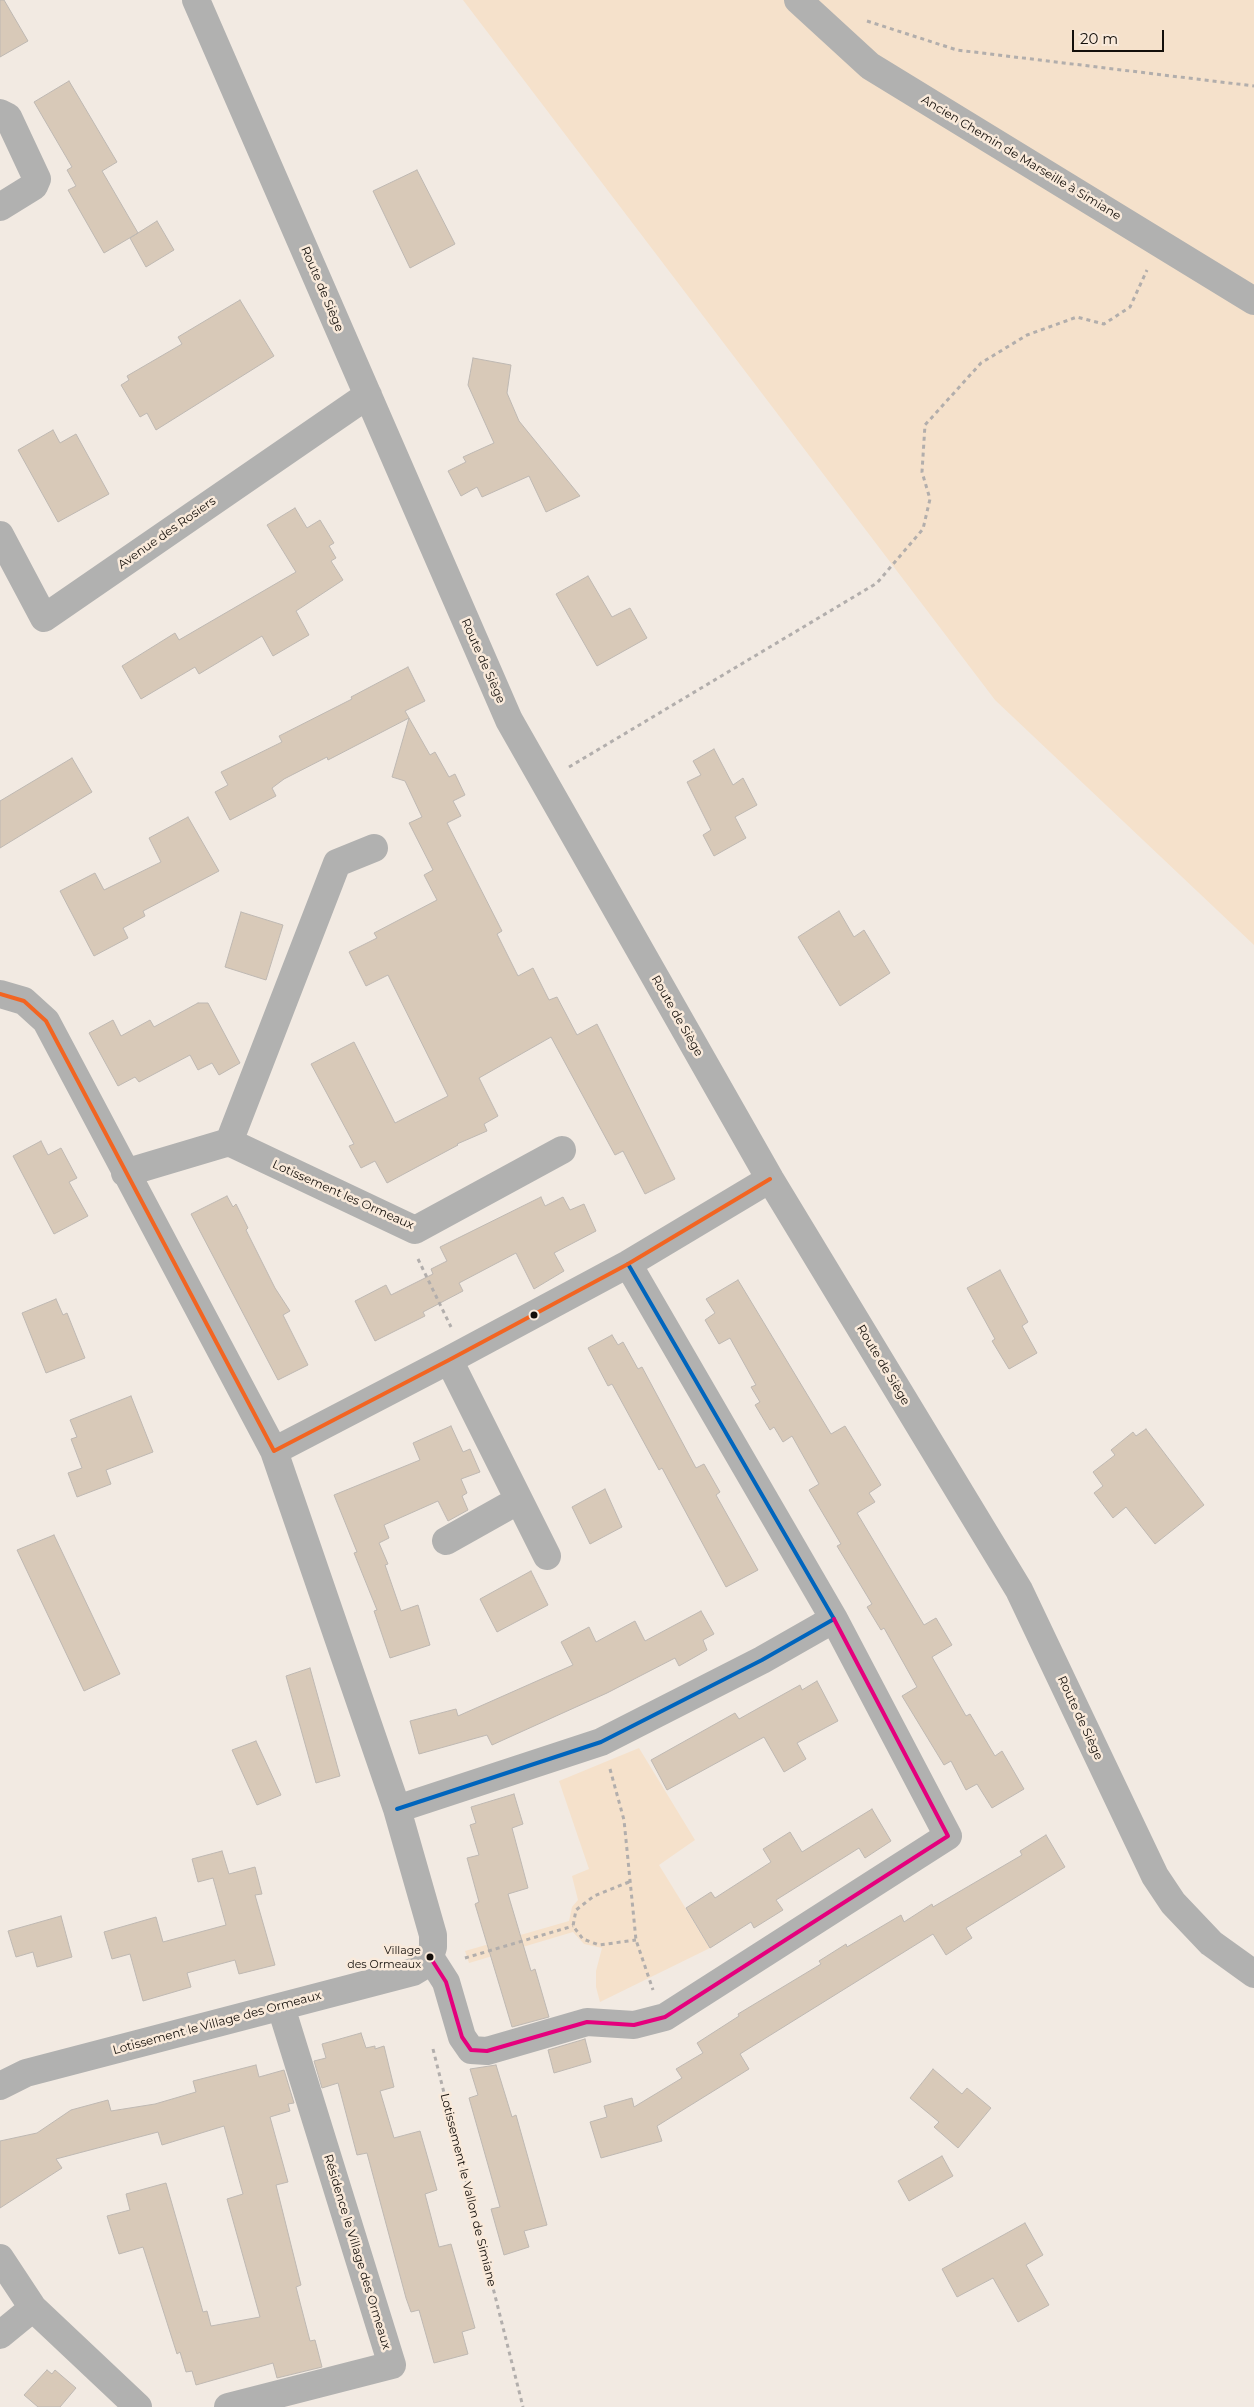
<!DOCTYPE html>
<meta charset="utf-8">
<style>
body{margin:0}
#map{position:relative;width:1254px;height:2407px;overflow:hidden;background:#f2eae2;font-family:Montserrat,sans-serif}
canvas{display:block}
.scale{position:absolute;left:1072px;top:30px;width:92px;height:22px;box-sizing:border-box;border:2px solid #140f0a;border-top:0;padding-left:6px;font-size:15px;line-height:18px;white-space:nowrap;color:#140f0a;-webkit-text-stroke:4px #f9eadb;paint-order:stroke}
</style>
<div id="map">
<canvas width="1254" height="2407"></canvas>
<div class="scale">20 m</div>
</div>
<script>
const ctx = document.querySelector('canvas').getContext('2d');
ctx.lineJoin = 'round';
function fillPath(path, color) {
  ctx.fillStyle = color;
  ctx.fill(path, 'evenodd');
}
function shape(rows) {
  const path = new Path2D();
  for (const r of rows) {
    path.moveTo(r[0], r[1]);
    for (let i = 2; i < r.length; i += 2) path.lineTo(r[i], r[i + 1]);
  }
  return path;
}
function strokePath(path, color, width, dash) {
  ctx.strokeStyle = color;
  ctx.lineWidth = width;
  ctx.lineCap = dash ? 'butt' : 'round';
  ctx.setLineDash(dash || []);
  ctx.stroke(path);
}
function write(font, color, halo, rows, align = 'center') {
  ctx.font = font + ' Montserrat,sans-serif';
  ctx.lineWidth = 5;
  ctx.setLineDash([]);
  ctx.textBaseline = 'middle';
  ctx.strokeStyle = halo;
  ctx.fillStyle = color;
  for (const [text, x, y, turn = 0] of rows) {
    ctx.save();
    ctx.translate(x, y);
    ctx.rotate((+turn || 0) * Math.PI / 180);
    ctx.textAlign = isNaN(turn) ? turn : align;
    if (halo) ctx.strokeText(text, 0, 0);
    ctx.fillText(text, 0, 0);
    ctx.restore();
  }
}
fillPath(shape([
 [463,0,1254,0,1254,945,995,700],
 [639,1748,695,1840,659,1865,710,1948,600,2002,596,1987,596,1971,602,1948,584,1944,573,1932,469,1963,465,1951,569,1921,572,1907,578,1900,572,1876,589,1869,559,1781]
]), '#f5e1cb');
const building = shape([
 [0,0,4,0,28,41,0,57,0,0],
 [69,81,117,162,102,171,138,233,104,253,68,190,76,186,67,170,72,167,34,102,69,81],
 [417,170,455,244,410,268,373,191,417,170],
 [157,221,174,250,146,267,130,238,157,221],
 [240,300,274,356,156,430,147,413,140,417,121,385,129,380,127,376,182,344,178,337,240,300],
 [473,358,511,365,507,393,519,421,580,496,546,512,529,476,482,497,477,487,461,496,448,471,466,462,463,457,494,443,468,385,473,358],
 [53,430,60,443,76,434,109,494,58,522,18,450,53,430],
 [295,508,307,528,320,520,334,543,329,546,336,558,331,561,343,580,296,611,309,635,273,656,262,636,199,674,195,667,141,699,122,666,175,633,179,640,296,572,267,525,295,508],
 [588,576,612,617,630,608,647,638,597,666,556,594,588,576],
 [408,667,425,701,405,711,430,755,435,752,449,777,455,774,465,795,453,801,461,816,447,823,502,931,497,934,518,976,533,968,549,1000,557,997,577,1035,597,1024,675,1179,645,1194,623,1151,615,1155,551,1037,479,1078,498,1116,484,1124,487,1131,457,1144,458,1145,387,1183,375,1161,361,1168,349,1146,354,1144,311,1064,354,1042,395,1123,448,1096,388,975,366,986,349,952,377,938,374,933,437,900,424,875,433,870,409,823,422,817,405,781,392,777,409,718,328,760,327,757,284,779,272,788,276,796,230,820,215,792,228,785,221,772,282,742,279,736,352,699,351,697,408,667],
 [714,749,733,785,743,778,757,805,735,817,746,838,714,856,703,835,711,830,687,782,701,775,693,761,714,749],
 [72,758,92,792,0,848,0,801,72,758],
 [188,817,219,871,143,911,145,916,123,928,128,938,94,956,60,891,95,873,104,890,161,862,149,838,188,817],
 [839,911,854,937,864,930,890,973,840,1006,798,937,839,911],
 [241,912,283,925,266,980,225,967,241,912],
 [198,1003,208,1003,240,1063,219,1075,212,1063,198,1070,190,1055,139,1082,135,1077,118,1086,89,1033,113,1020,121,1036,150,1020,154,1027,198,1003],
 [41,1141,48,1155,61,1148,77,1178,69,1182,88,1216,54,1234,13,1156,41,1141],
 [227,1196,233,1207,236,1204,248,1228,246,1230,275,1288,290,1311,283,1315,308,1365,278,1380,191,1214,227,1196],
 [541,1197,545,1206,563,1197,570,1210,584,1204,596,1231,554,1253,564,1271,534,1289,516,1253,459,1283,463,1291,423,1312,425,1316,375,1341,355,1301,386,1285,391,1295,433,1274,431,1269,447,1261,440,1247,541,1197],
 [1000,1270,1028,1322,1022,1326,1037,1353,1009,1369,992,1341,995,1339,967,1288,1000,1270],
 [738,1280,831,1434,845,1426,881,1485,869,1493,875,1502,857,1513,924,1625,936,1618,952,1645,932,1657,966,1716,970,1714,995,1756,1002,1751,1024,1789,992,1808,977,1784,966,1790,951,1761,944,1765,902,1696,917,1687,884,1628,881,1630,867,1607,872,1604,837,1546,841,1544,809,1490,819,1484,792,1436,783,1442,774,1427,770,1430,755,1405,760,1402,751,1387,756,1385,730,1338,719,1344,705,1320,715,1313,706,1299,738,1280],
 [56,1299,63,1315,67,1313,85,1358,46,1373,22,1313,56,1299],
 [612,1335,618,1345,623,1342,638,1369,642,1367,696,1468,704,1464,720,1492,716,1495,758,1570,726,1587,662,1468,659,1470,612,1384,608,1386,588,1348,612,1335],
 [131,1396,153,1452,106,1470,111,1484,77,1497,68,1473,82,1468,71,1439,77,1437,70,1420,131,1396],
 [451,1426,463,1452,470,1449,480,1472,461,1479,467,1493,462,1496,468,1510,448,1521,438,1501,384,1525,389,1538,379,1543,388,1564,385,1565,401,1611,418,1605,430,1645,390,1658,374,1611,377,1610,354,1553,357,1552,334,1495,420,1460,413,1443,451,1426],
 [1146,1429,1204,1505,1155,1544,1126,1507,1113,1518,1094,1493,1103,1486,1093,1472,1115,1455,1111,1450,1133,1432,1136,1436,1146,1429],
 [605,1489,622,1527,590,1544,572,1507,605,1489],
 [54,1535,120,1674,84,1691,17,1550,54,1535],
 [531,1571,548,1605,497,1632,480,1599,531,1571],
 [701,1611,714,1634,703,1640,707,1650,679,1666,675,1658,607,1693,492,1745,487,1735,419,1754,410,1721,456,1709,458,1716,573,1665,561,1642,589,1627,596,1642,635,1621,645,1641,701,1611],
 [310,1668,340,1776,316,1783,286,1676,310,1668],
 [817,1681,838,1721,797,1743,806,1759,784,1772,764,1737,667,1790,651,1760,735,1713,739,1719,800,1685,802,1690,817,1681],
 [256,1741,281,1795,257,1805,232,1750,256,1741],
 [514,1794,523,1824,512,1828,528,1888,508,1894,531,1971,535,1969,549,2017,512,2027,475,1904,479,1902,467,1858,479,1855,470,1825,476,1823,471,1807,514,1794],
 [872,1809,891,1841,865,1858,859,1848,776,1900,783,1910,754,1928,751,1922,710,1948,686,1908,711,1892,715,1898,771,1862,763,1849,790,1832,802,1852,872,1809],
 [1046,1835,1065,1867,966,1928,972,1938,946,1955,933,1934,740,2054,749,2069,657,2126,662,2141,601,2158,590,2122,607,2117,604,2106,632,2098,634,2107,682,2078,676,2069,703,2053,697,2043,739,2016,738,2014,821,1964,819,1961,846,1944,847,1947,901,1915,904,1922,932,1904,933,1907,1022,1855,1020,1851,1046,1835],
 [222,1851,229,1874,255,1867,262,1894,255,1895,275,1965,239,1974,235,1960,187,1973,191,1987,143,2001,130,1954,112,1959,104,1932,156,1917,163,1942,226,1925,213,1878,198,1882,192,1859,222,1851],
 [61,1916,72,1957,37,1967,33,1952,16,1957,8,1931,61,1916],
 [361,2033,366,2048,375,2046,375,2049,384,2046,394,2087,380,2091,394,2138,420,2131,437,2190,425,2194,439,2247,451,2244,475,2328,462,2332,468,2354,434,2363,419,2310,411,2312,406,2298,367,2153,357,2155,338,2083,322,2088,314,2061,326,2058,322,2044,361,2033],
 [585,2039,591,2062,554,2073,548,2050,585,2039],
 [256,2065,259,2077,284,2070,294,2103,288,2104,290,2111,270,2117,288,2182,276,2185,301,2285,296,2287,310,2341,315,2340,322,2367,277,2378,273,2363,196,2385,192,2371,186,2372,180,2352,177,2354,143,2247,119,2254,107,2216,130,2210,126,2194,166,2183,203,2312,207,2311,211,2326,260,2317,227,2199,243,2194,224,2126,162,2145,158,2132,56,2159,62,2168,0,2208,0,2141,37,2133,71,2110,108,2100,111,2111,155,2104,196,2092,193,2081,256,2065],
 [496,2065,512,2117,516,2115,547,2225,524,2231,529,2247,504,2255,491,2209,500,2207,469,2098,478,2095,470,2069,496,2065],
 [933,2069,962,2094,967,2088,991,2108,958,2148,934,2127,939,2122,910,2098,933,2069],
 [942,2156,953,2176,909,2201,898,2181,942,2156],
 [1025,2223,1043,2255,1026,2265,1049,2305,1018,2322,993,2278,957,2297,942,2269,1025,2223],
 [47,2370,52,2374,55,2370,76,2388,60,2407,38,2407,24,2395,47,2370]
]);
fillPath(building, '#d8c9b8');
strokePath(building, '#beb8b2', 1);
strokePath(shape([
 [867,21,957,50,1254,86],
 [569,767,877,583,923,529,930,499,922,472,925,425,981,363,1027,335,1077,317,1104,324,1130,307,1147,270],
 [418,1259,451,1327],
 [610,1769,624,1820,636,1940,653,1990],
 [629,1882,594,1896,576,1910,573,1926,583,1939,599,1945,636,1940],
 [465,1958,573,1926],
 [433,2049,523,2407]
]), '#b2aeac', 3, [4, 4]);
strokePath(shape([
 [196,0,509,720,770,1179,1019,1590,1155,1876,1173,1903,1211,1943,1254,1974],
 [798,0,870,66,1254,301],
 [0,113,8,117,37,179,34,186,0,207],
 [0,535,44,618,368,395],
 [0,994,24,1001,46,1021,274,1451,449,1360,628,1264,770,1179],
 [229,1142,415,1230,562,1150],
 [125,1173,229,1142,337,863,374,848],
 [449,1360,547,1556],
 [446,1541,519,1500],
 [397,1809,601,1742,762,1660,834,1619,628,1264],
 [430,1957,446,1982,462,2037,471,2050,487,2051,587,2022,634,2025,665,2017,948,1836,834,1619],
 [0,2086,26,2073,413,1972,423,1966,430,1957,433,1947,433,1935,397,1809,274,1451],
 [0,2258,33,2308],
 [0,2335,33,2308,138,2407],
 [228,2407,392,2365,281,2007]
]), '#b1b1b0', 28);
strokePath(shape([
 [397,1809,601,1742,762,1660,834,1619,628,1264]
]), '#0065bd', 4);
strokePath(shape([
 [0,994,24,1001,46,1021,274,1451,449,1360,628,1264,770,1179]
]), '#f26522', 4);
strokePath(shape([
 [430,1957,446,1982,462,2037,471,2050,487,2051,587,2022,634,2025,665,2017,948,1836,834,1619]
]), '#e5007d', 4);
for (const [x, y, r, color] of [
 [534,1315,4.5,"#140f0a"],
 [430,1957,4.5,"#140f0a"]
]) {
  const dot = new Path2D();
  dot.arc(x, y, r, 0, 2 * Math.PI);
  ctx.fillStyle = color;
  ctx.fill(dot);
  strokePath(dot, '#f9eadb', 2);
}
write('11px', '#140f0a', '#f9eadb', [
 ["Village",421,1951],
 ["des Ormeaux",421,1965]
], 'right');
write('12px', '#140f0a', '#f9eadb', [
 ["Ancien Chemin de Marseille à Simiane",1021,158,31],
 ["Route de Siège",322,289,67],
 ["Avenue des Rosiers",167,533,-35],
 ["Route de Siège",483,661,66],
 ["Route de Siège",677,1016,60],
 ["Lotissement les Ormeaux",343,1195,24],
 ["Route de Siège",883,1365,59],
 ["Route de Siège",1080,1718,65],
 ["Lotissement le Village des Ormeaux",217,2023,-15],
 ["Lotissement le Vallon de Simiane",468,2190,76],
 ["Résidence le Village des Ormeaux",357,2252,73]
]);
</script>
